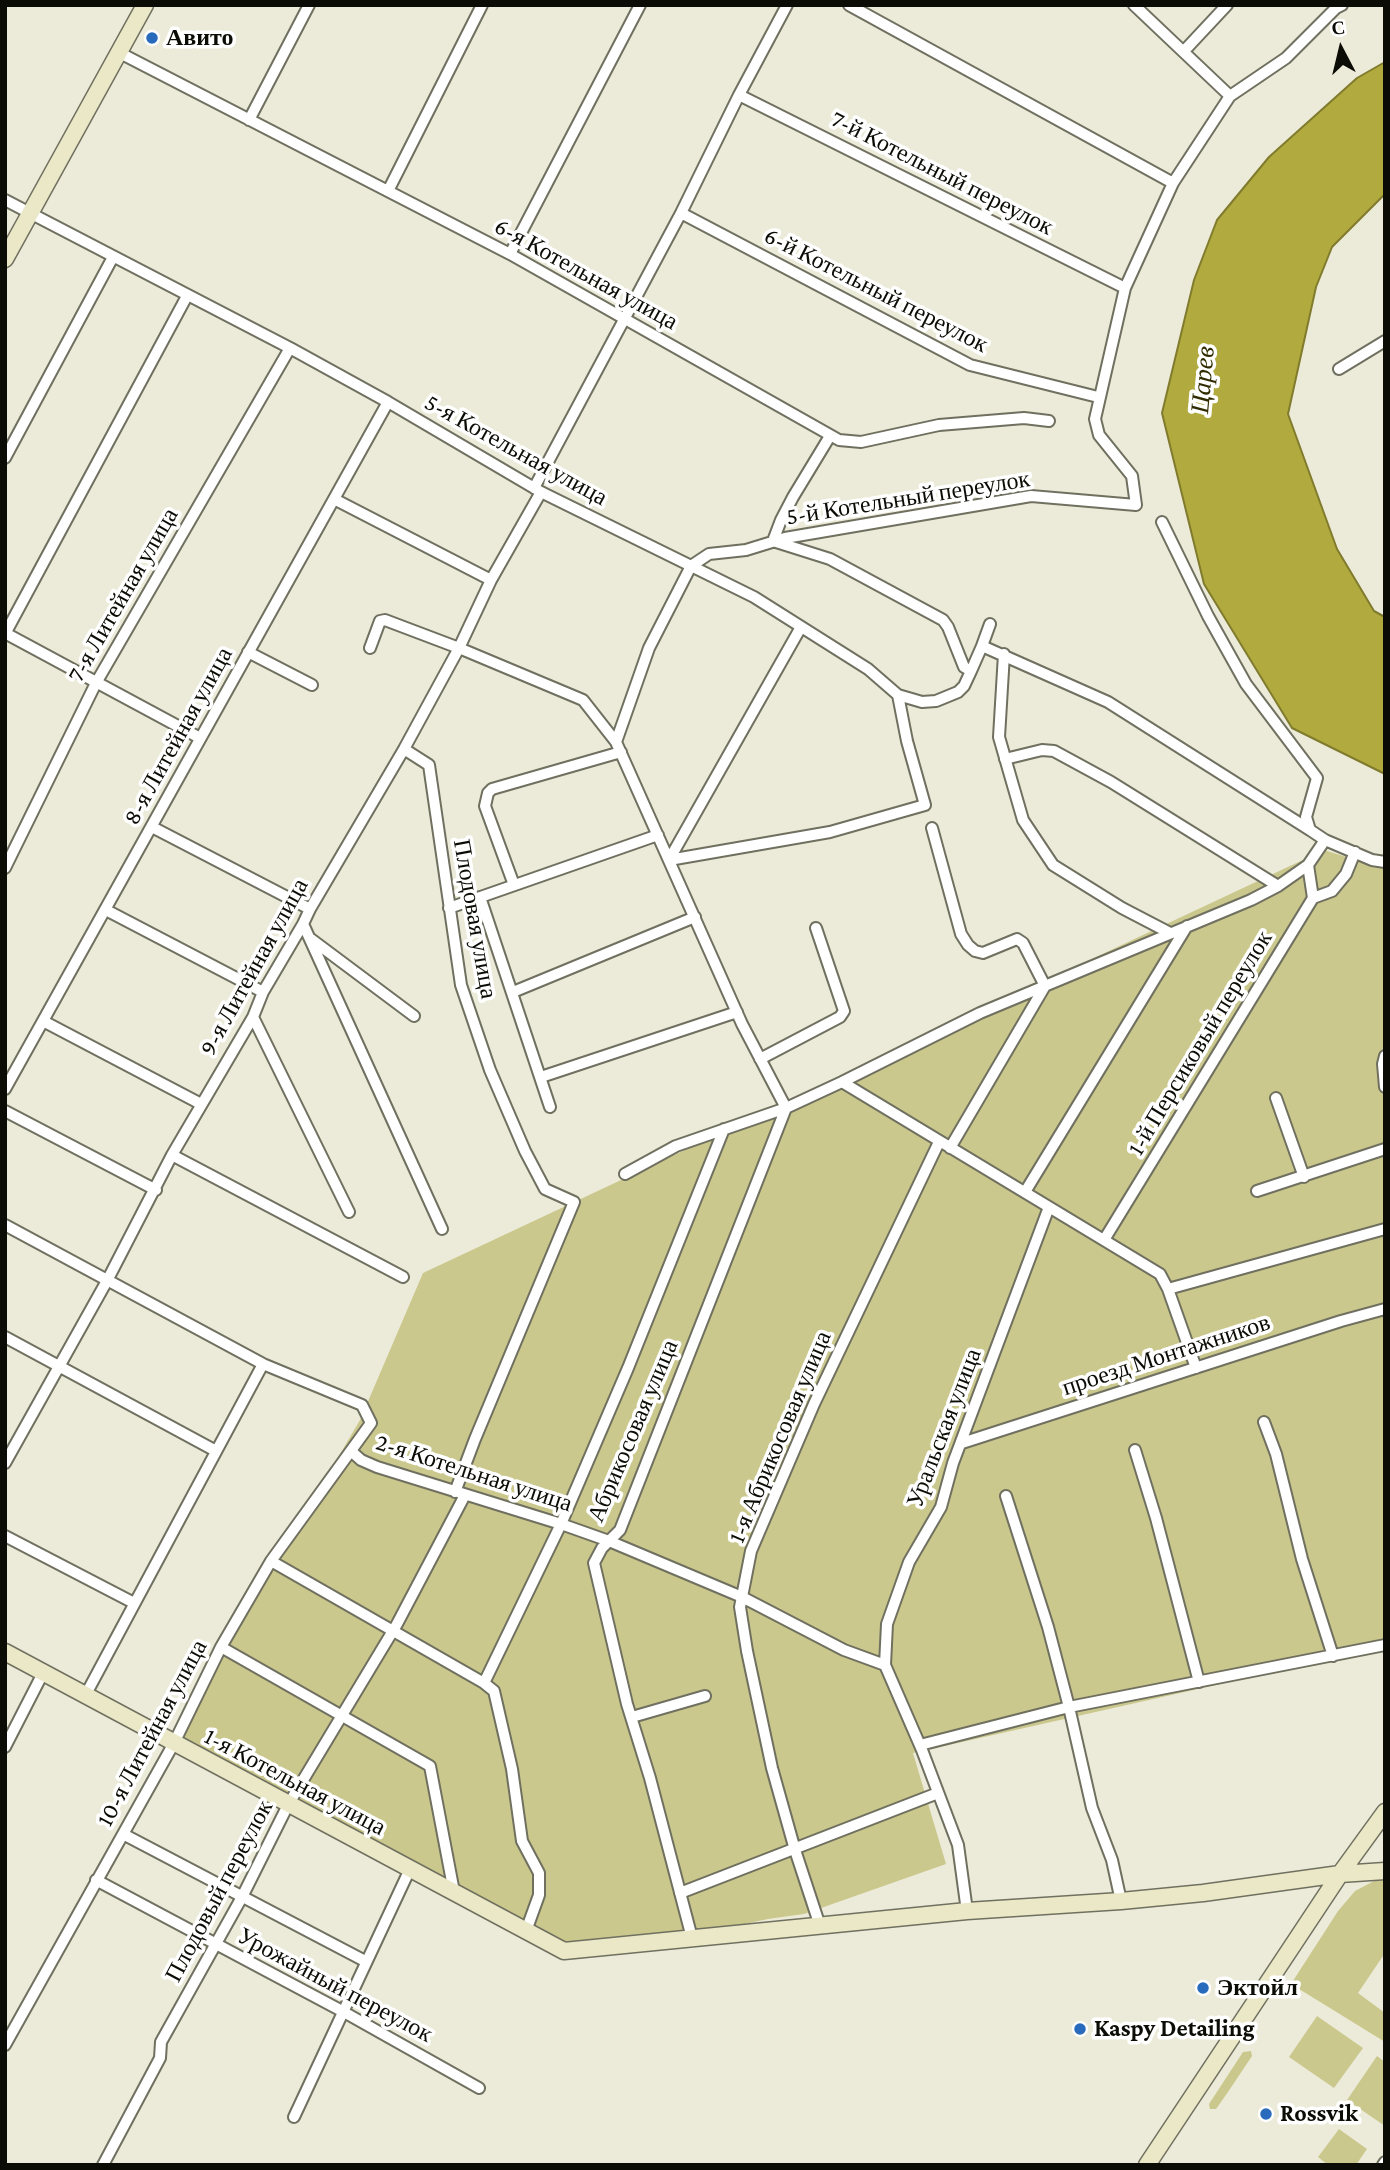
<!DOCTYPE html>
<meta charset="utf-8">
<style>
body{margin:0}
#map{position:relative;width:1390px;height:2170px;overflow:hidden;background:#ecebd9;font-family:"Crimson Pro",serif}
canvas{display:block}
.frame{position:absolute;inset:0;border:7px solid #0c0c06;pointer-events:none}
.north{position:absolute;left:1306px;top:14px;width:70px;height:70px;-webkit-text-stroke:5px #fff;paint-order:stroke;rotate:353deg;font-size:19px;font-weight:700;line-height:28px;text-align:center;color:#0c0c06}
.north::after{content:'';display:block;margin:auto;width:24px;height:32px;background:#0c0c06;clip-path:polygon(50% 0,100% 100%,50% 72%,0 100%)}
</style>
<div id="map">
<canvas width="1390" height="2170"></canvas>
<div class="frame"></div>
<div class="north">С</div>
</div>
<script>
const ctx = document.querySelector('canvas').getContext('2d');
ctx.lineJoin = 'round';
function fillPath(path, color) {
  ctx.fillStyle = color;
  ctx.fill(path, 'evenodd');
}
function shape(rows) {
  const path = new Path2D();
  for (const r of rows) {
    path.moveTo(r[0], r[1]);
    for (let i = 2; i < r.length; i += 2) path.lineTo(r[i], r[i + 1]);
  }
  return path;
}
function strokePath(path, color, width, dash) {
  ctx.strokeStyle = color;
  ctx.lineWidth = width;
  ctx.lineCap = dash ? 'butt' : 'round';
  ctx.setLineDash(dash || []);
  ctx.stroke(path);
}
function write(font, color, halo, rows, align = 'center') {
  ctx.font = font + ' "Crimson Pro",serif';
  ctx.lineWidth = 7;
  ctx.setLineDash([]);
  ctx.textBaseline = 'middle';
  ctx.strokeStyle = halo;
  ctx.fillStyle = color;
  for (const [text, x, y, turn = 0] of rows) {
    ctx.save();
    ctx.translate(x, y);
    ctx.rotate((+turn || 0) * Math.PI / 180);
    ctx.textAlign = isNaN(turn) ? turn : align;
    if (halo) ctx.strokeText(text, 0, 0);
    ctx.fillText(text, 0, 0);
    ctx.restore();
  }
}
fillPath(shape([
 [1324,850,1385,869,1385,1647,913,1753,946,1864,804,1914,768,1919,699,1934,565,1943,173,1738,360,1420,423,1273],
 [1385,1880,1385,1953,1358,1993,1385,2013,1385,2042,1291,1984,1338,1911,1355,1891,1374,1881],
 [1317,2016,1363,2048,1334,2088,1289,2057],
 [1251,2051,1252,2056,1228,2092,1216,2109,1210,2109,1209,2104,1243,2052],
 [1377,2056,1385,2062,1385,2126,1347,2100],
 [1339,2129,1367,2149,1356,2165,1328,2165,1318,2157]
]), '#cbc88d');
const water = shape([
 [1385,62,1385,194,1332,247,1316,287,1288,414,1337,549,1374,611,1385,617,1385,774,1292,728,1204,584,1162,413,1194,280,1217,220,1269,157,1357,78,1385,62]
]);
fillPath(water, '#b1aa3e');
strokePath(water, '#807b2d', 2);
const street = shape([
 [849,5,1173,183],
 [1134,5,1230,96],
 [1184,51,1227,5],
 [120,53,510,254,839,440,861,442,939,425,1024,418,1049,421],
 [739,95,1125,288],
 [249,120,309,5],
 [388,191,482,5],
 [5,200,290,348,388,402,541,492,754,597,868,669,898,695,907,741,925,805,830,832,669,860],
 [681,213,970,365,1098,397],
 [510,254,640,5],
 [1339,369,1385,341],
 [830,436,793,497,781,520,773,541,830,559,943,620,948,627,964,667,971,671,964,686,958,692,936,701,922,702,898,695],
 [5,458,113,257],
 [534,488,681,213,739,95,787,5],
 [334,499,491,580],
 [1162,522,1208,616,1246,684,1317,778,1306,817,1310,830,1325,840,1372,860,1385,862],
 [5,633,200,738],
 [5,634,187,296],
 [982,646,990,624],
 [370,648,380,621,385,620,459,648,583,700,616,742,742,1024,786,1108],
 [248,652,312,685],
 [1004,654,999,737,1023,820,1053,865,1122,908,1170,933],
 [971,671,982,646,1108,702,1310,830],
 [616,742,649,648,691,566,709,554,746,550,785,538,1031,496,1136,505,1132,476,1099,435,1095,419,1125,288,1173,183,1230,96,1286,58,1336,8,1342,5],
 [404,749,429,765,461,985,490,1070,525,1151,545,1189,574,1202,475,1439,455,1492],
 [1005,759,1042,750,1054,751,1111,782,1278,886],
 [152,827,310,909],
 [932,828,961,934,968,945,975,951,983,953,1017,939,1023,943,1045,986,950,1148],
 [669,860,801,627],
 [5,868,96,683,290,348],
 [514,885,485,806,488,793,492,789,621,752],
 [480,897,550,1107],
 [1313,898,1332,891,1346,874,1355,852],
 [449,908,658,835],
 [106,910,263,992],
 [303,924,442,1229],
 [311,939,414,1016],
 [513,992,695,917],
 [253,1017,349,1212],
 [43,1021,201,1104],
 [1385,1056,1383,1064,1385,1087],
 [760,1059,840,1017,844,1011,816,928],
 [541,1077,737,1012],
 [842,1082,1160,1274,1168,1289,1196,1368],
 [5,1089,388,402],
 [1276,1098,1304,1177],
 [5,1111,156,1190],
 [172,1155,403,1277],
 [625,1174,676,1146,786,1108,842,1082,980,1013,1251,900,1278,886,1308,865,1325,840],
 [1257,1191,1385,1149],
 [1025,1192,1187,926],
 [5,1225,263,1364,362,1405,371,1423,271,1561,221,1647,174,1743,5,2045],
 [1104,1240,1313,898,1308,865],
 [1168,1289,1385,1229],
 [5,1337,216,1451],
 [1264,1422,1276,1454,1302,1559,1333,1656],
 [962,1443,1341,1321,1385,1309],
 [1135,1450,1156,1518,1199,1682],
 [351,1451,361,1460,377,1467,561,1524,609,1541,742,1597,844,1650,885,1665],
 [5,1463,108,1279,172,1155,253,1017,263,992,303,924,310,909,404,749,459,648,491,580,541,492],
 [1006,1496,1048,1627,1069,1707,1092,1808,1112,1860,1121,1901],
 [5,1536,134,1603],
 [271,1561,484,1683],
 [221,1647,430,1766,454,1892],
 [85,1696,263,1364],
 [632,1717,705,1696],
 [920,1745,1069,1707,1385,1645],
 [5,1747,43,1673],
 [123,1834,365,1961],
 [96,1880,342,2011,479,2088],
 [680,1893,938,1793],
 [967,1911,958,1845,922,1750,885,1665,887,1624,909,1562,941,1507,953,1463,1049,1207],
 [820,1926,795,1850,772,1768,747,1651,740,1607,751,1551,814,1404,939,1142],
 [526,1931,539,1895,539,1873,522,1841,512,1769,494,1691,484,1683,561,1524,628,1368,724,1129],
 [692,1938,650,1778,627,1704,594,1563,602,1548,620,1530,786,1108],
 [294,2117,410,1869],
 [103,2165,160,2058,161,2042,242,1897,288,1805,397,1624,465,1495],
 [1383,2165,1385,2162]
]);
const secondary = shape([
 [5,259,145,5],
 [5,1652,564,1951,967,1911,1121,1901,1203,1893,1340,1874,1385,1871],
 [1147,2165,1340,1874,1385,1812]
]);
strokePath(street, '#707060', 14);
strokePath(secondary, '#707060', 19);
strokePath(street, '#fff', 10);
strokePath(secondary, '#eae8c6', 16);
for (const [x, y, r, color] of [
 [152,38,7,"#286abc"],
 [1203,1988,7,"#286abc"],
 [1080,2029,7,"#286abc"],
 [1266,2114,7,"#286abc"]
]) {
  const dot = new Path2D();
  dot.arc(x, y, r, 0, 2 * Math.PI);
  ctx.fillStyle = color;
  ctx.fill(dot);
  strokePath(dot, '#fff', 2.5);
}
write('bold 24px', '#0c0c06', '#fff', [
 ["Авито",166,38],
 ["Эктойл",1217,1988],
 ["Kaspy Detailing",1094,2029],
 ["Rossvik",1280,2114]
], 'left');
write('24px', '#0c0c06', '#fff', [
 ["7-й Котельный переулок",942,173,27],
 ["6-я Котельная улица",586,274,29],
 ["6-й Котельный переулок",876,290,27],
 ["5-я Котельная улица",516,450,29],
 ["5-й Котельный переулок",908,498,-9],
 ["7-я Литейная улица",123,595,-60],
 ["8-я Литейная улица",178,736,-61],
 ["Плодовая улица",475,919,80],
 ["9-я Литейная улица",254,967,-61],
 ["1-й Персиковый переулок",1200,1043,-59],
 ["проезд Монтажников",1166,1355,-18],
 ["Уральская улица",944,1428,-69],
 ["Абрикосовая улица",633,1431,-67],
 ["1-я Абрикосовая улица",780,1437,-67],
 ["2-я Котельная улица",474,1473,18],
 ["10-я Литейная улица",152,1733,-62],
 ["1-я Котельная улица",295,1782,28],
 ["Плодовый переулок",219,1891,-62],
 ["Урожайный переулок",335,1985,28]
]);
write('italic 26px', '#302c00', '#fff', [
 ["Царев",1203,380,-85]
]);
</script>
